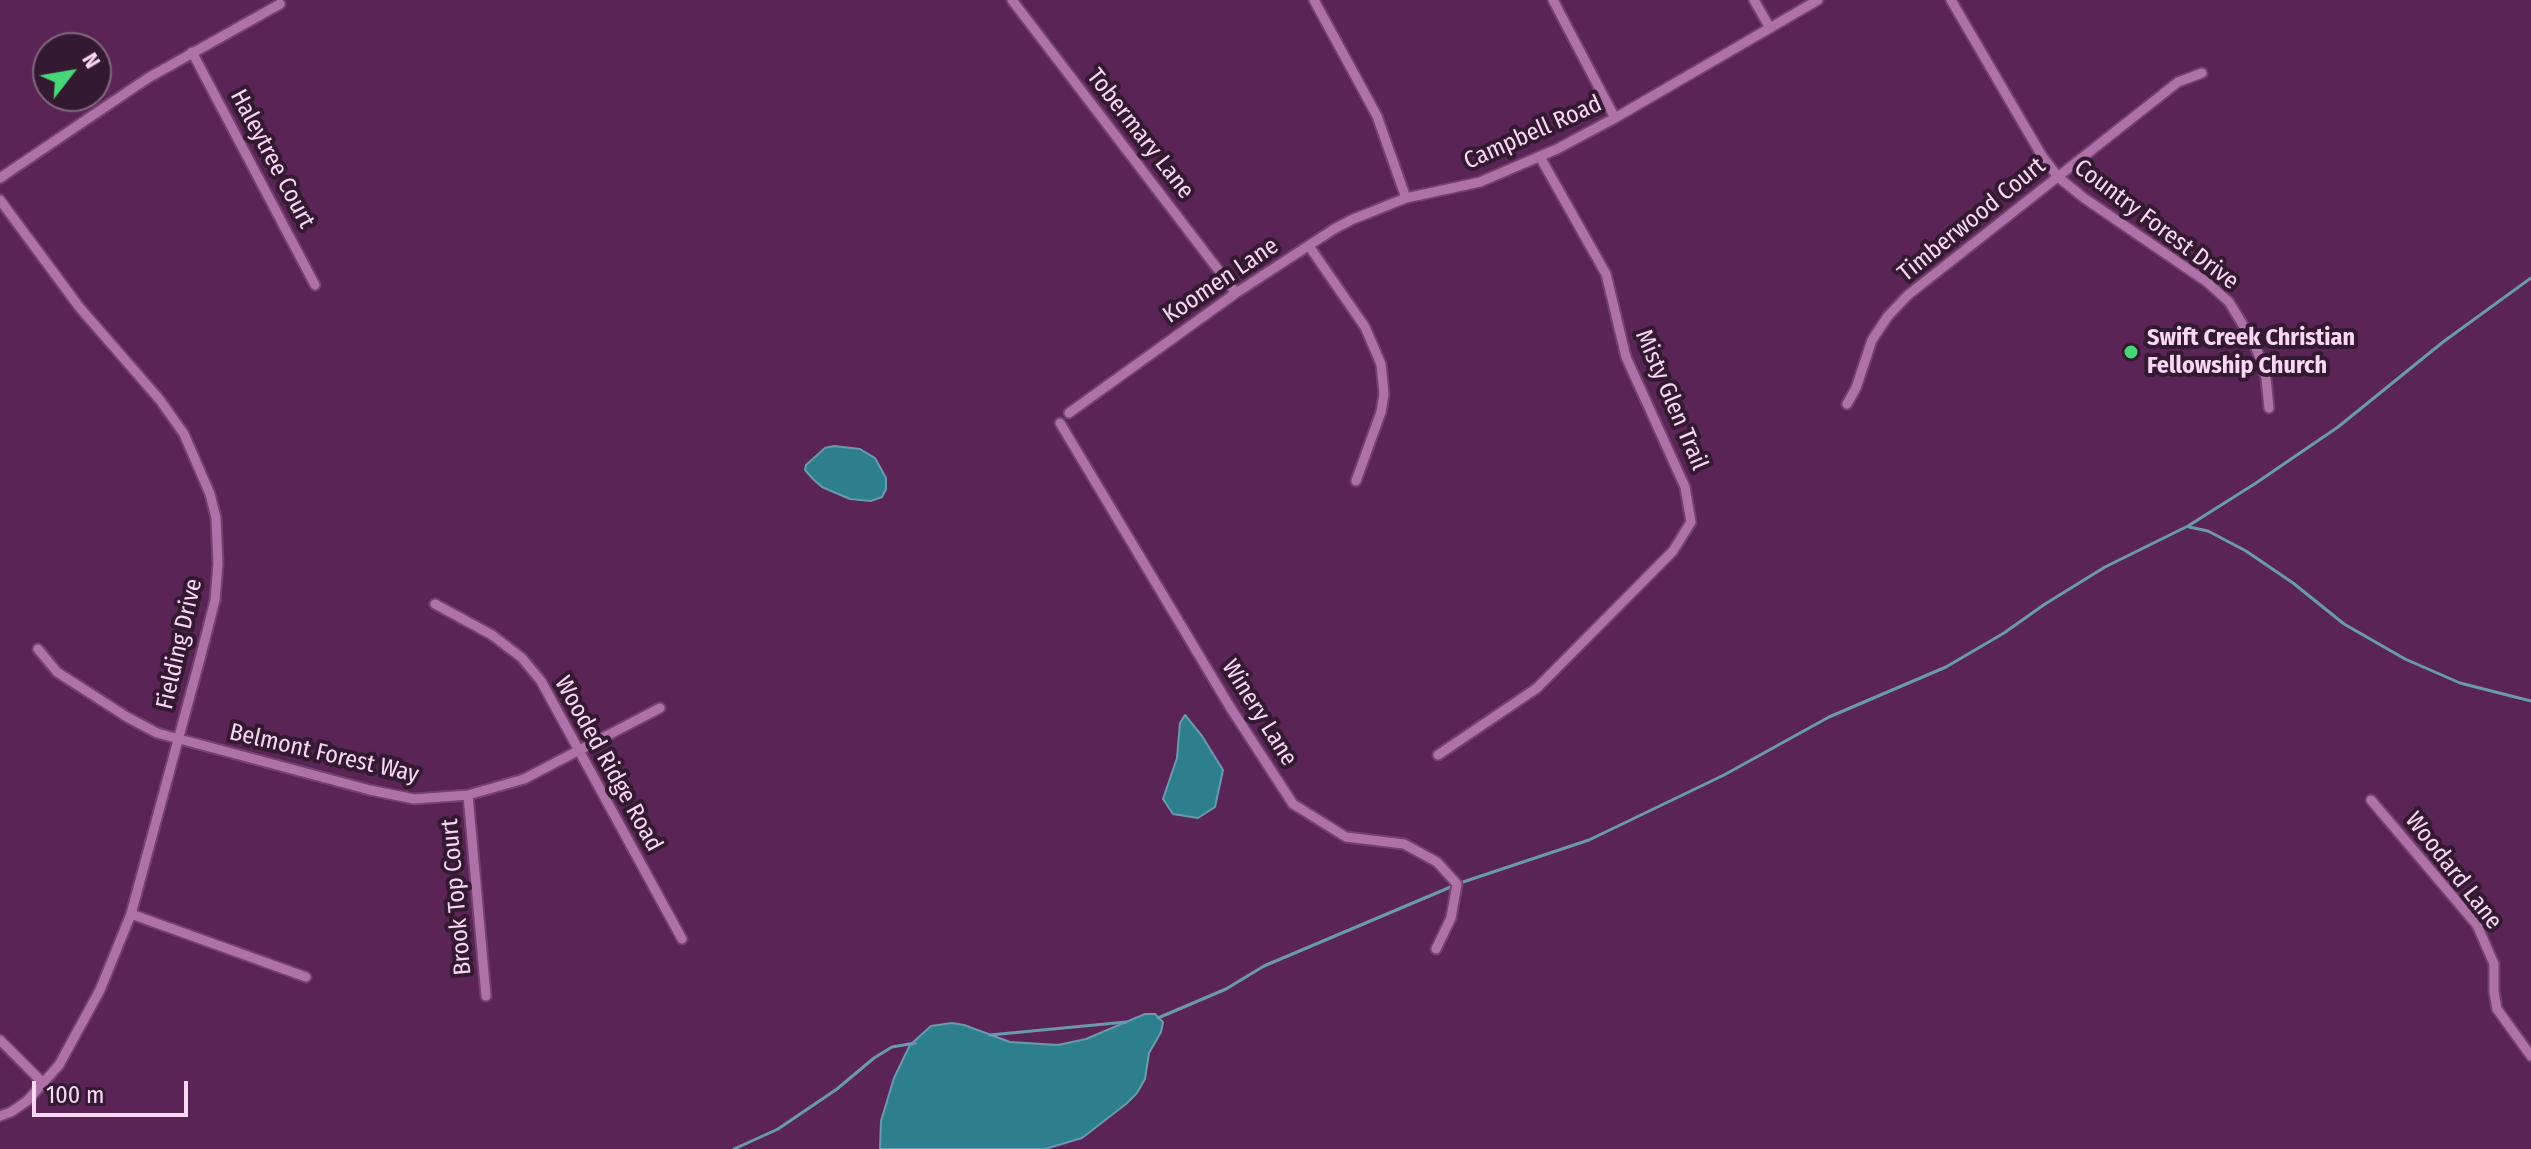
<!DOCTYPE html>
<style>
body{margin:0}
#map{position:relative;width:2531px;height:1149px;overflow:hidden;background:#5b2457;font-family:"Fira Sans Condensed",sans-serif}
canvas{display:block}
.north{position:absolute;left:32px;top:32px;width:80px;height:80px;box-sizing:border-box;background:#331a30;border:2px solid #83667f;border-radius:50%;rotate:59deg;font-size:22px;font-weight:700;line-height:32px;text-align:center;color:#fad8f5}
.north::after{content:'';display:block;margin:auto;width:28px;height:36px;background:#48d778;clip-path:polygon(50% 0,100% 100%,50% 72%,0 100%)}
.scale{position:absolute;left:32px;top:1081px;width:156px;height:36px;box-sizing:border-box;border:4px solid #fad8f5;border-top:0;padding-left:10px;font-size:24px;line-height:28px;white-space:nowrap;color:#fad8f5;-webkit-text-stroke:6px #331a30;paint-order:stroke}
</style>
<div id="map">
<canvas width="2531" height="1149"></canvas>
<div class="north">N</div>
<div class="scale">100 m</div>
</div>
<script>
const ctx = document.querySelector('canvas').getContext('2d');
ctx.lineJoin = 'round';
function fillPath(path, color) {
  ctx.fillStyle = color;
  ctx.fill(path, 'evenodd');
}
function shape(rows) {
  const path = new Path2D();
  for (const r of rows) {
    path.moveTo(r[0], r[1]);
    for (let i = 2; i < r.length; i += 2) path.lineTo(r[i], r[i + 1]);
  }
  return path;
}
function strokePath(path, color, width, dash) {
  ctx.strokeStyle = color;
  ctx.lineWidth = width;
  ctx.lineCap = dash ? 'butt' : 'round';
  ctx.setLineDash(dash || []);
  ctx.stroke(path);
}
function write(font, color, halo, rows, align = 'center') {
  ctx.font = font + ' "Fira Sans Condensed",sans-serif';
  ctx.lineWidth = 8;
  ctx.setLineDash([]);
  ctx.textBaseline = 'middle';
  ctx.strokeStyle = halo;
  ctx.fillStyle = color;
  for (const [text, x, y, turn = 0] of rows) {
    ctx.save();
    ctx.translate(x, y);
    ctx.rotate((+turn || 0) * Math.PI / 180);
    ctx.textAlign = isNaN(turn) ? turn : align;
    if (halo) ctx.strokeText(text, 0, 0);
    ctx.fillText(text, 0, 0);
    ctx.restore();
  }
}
const water = shape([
 [834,446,860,449,875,458,886,478,886,489,882,497,871,501,850,499,822,487,813,479,805,470,806,465,825,448,834,446],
 [1185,715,1202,736,1223,770,1215,807,1198,818,1173,814,1163,799,1177,758,1180,723,1185,715],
 [1145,1014,1155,1014,1163,1022,1161,1032,1149,1053,1145,1079,1137,1093,1126,1104,1082,1138,1045,1149,880,1149,881,1121,894,1078,910,1045,931,1026,952,1023,964,1025,1010,1042,1058,1045,1086,1039,1145,1014]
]);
fillPath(water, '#2d7f8d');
strokePath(water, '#6a9aac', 2);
strokePath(shape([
 [2189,527,2208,531,2246,551,2293,583,2344,624,2405,659,2460,683,2531,701],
 [1460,883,1589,840,1724,775,1829,717,1946,667,2004,633,2045,604,2105,567,2188,526,2256,483,2338,427,2443,342,2531,278],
 [1158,1018,1226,989,1264,966,1453,886],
 [990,1035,1126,1022],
 [734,1149,778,1129,837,1089,874,1058,892,1047,915,1043]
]), '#6a9aac', 3);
const minor = shape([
 [1012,0,1236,293],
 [1314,0,1377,116,1406,198],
 [1553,0,1615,118],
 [1754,0,1770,28],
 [1951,0,2042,156,2058,177,2084,198,2207,282,2229,302,2254,343,2261,361,2266,378,2269,408],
 [192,52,315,285],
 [0,178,148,78,280,4],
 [0,200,80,308,160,400,184,434,210,494,216,518,218,564,215,600,201,655,131,914,100,990,59,1065,27,1101,11,1112,0,1116],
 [1309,246,1365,327,1381,364,1384,394,1381,412,1356,481],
 [1847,404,1856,388,1872,340,1888,316,1908,295,2178,82,2202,73],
 [1069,413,1236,293,1334,229,1351,220,1406,198,1480,182,1557,149,1615,118,1818,0],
 [1060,423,1230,707,1293,804,1346,837,1404,844,1437,862,1457,884,1451,918,1436,949],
 [435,604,492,635,522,658,541,681,682,939],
 [38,649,57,672,127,717,157,733,370,790,414,799,468,795,524,779,660,708],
 [1438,755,1537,688,1673,551,1691,522,1685,487,1626,357,1606,274,1540,157],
 [468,795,486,996],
 [2371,800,2477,925,2494,964,2494,992,2497,1009,2531,1056],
 [131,914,306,977],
 [0,1040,44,1084]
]);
strokePath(minor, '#73426f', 13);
strokePath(minor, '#af72a8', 9);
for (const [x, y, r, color] of [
 [2131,352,8,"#48d778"]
]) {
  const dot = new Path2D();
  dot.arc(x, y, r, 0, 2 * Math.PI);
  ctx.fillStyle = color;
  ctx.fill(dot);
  strokePath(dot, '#331a30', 3);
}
write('24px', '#fad8f5', '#331a30', [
 ["Campbell Road",1533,133,-24],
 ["Tobermary Lane",1140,134,52],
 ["Haleytree Court",272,159,62],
 ["Timberwood Court",1972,220,-39],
 ["Country Forest Drive",2156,225,37],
 ["Koomen Lane",1221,281,-34],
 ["Misty Glen Trail",1671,400,67],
 ["Fielding Drive",180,644,-77],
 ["Winery Lane",1259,713,58],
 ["Belmont Forest Way",324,754,13],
 ["Wooded Ridge Road",608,764,61],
 ["Woodard Lane",2453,871,52],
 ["Brook Top Court",457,897,-95]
]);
write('bold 24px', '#fad8f5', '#331a30', [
 ["Swift Creek Christian",2147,338],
 ["Fellowship Church",2147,366]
], 'left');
</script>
